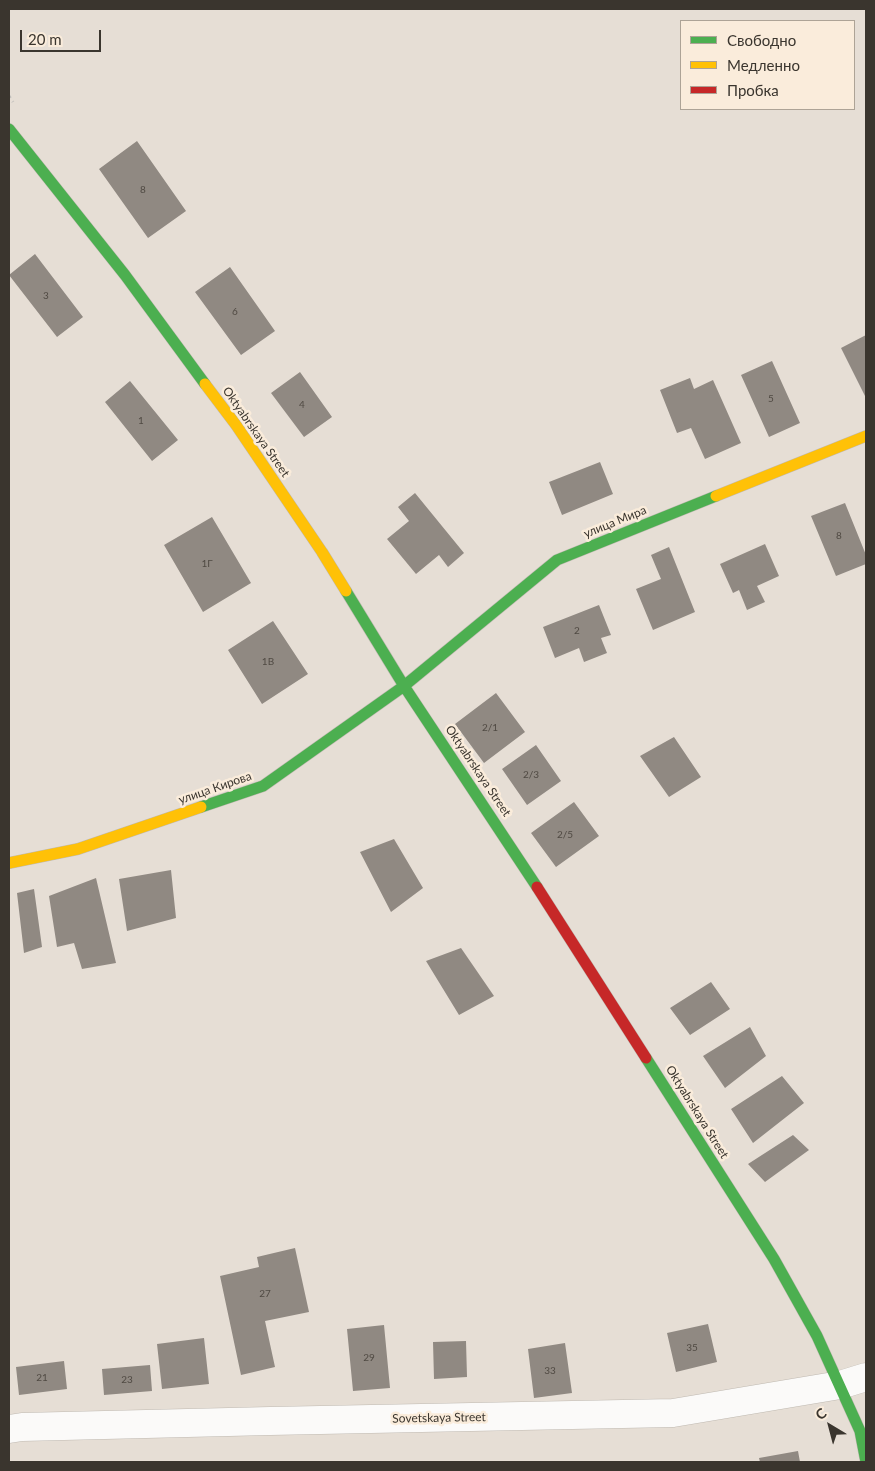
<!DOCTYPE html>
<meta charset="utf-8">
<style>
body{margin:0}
#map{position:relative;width:875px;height:1471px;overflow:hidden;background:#e6ded5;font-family:Lato,sans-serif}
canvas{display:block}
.frame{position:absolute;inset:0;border:10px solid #3a352e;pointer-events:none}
.legend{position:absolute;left:680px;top:20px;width:175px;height:90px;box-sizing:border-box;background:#faecdb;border:1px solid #ada396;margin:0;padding:6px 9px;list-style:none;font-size:15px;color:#3a352e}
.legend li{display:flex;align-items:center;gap:10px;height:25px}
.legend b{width:25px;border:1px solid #ada396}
.north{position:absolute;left:805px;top:1401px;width:50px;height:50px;-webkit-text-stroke:4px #faecdb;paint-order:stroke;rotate:323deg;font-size:14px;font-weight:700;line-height:20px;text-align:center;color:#3a352e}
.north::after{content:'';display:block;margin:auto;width:18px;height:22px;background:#3a352e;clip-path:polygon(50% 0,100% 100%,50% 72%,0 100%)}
.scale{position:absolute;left:20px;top:30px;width:81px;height:22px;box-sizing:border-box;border:2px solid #3a352e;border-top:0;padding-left:6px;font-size:15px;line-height:18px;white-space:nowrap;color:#3a352e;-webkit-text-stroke:4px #faecdb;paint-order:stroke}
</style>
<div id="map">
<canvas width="875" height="1471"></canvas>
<div class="frame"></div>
<ul class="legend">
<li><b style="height:6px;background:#4caf50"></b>Свободно</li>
<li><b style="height:6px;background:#ffc107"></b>Медленно</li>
<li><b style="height:6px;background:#c62828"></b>Пробка</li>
</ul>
<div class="north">С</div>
<div class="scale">20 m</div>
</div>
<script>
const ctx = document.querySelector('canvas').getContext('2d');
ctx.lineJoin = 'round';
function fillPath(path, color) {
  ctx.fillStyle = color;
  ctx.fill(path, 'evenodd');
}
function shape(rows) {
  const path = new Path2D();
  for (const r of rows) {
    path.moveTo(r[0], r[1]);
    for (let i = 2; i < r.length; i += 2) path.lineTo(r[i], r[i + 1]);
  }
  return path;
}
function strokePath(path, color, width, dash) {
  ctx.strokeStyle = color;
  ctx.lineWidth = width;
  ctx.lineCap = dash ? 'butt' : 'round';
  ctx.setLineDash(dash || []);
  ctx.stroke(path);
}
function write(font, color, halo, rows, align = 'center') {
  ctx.font = font + ' Lato,sans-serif';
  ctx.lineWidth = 5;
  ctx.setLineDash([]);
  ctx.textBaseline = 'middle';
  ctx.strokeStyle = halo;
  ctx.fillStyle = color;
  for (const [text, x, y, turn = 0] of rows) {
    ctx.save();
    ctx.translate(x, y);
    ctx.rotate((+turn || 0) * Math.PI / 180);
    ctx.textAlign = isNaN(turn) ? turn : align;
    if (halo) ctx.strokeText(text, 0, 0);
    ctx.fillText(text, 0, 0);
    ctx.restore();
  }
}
fillPath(shape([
 [137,141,186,211,148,238,99,169],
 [35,254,83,317,57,337,9,275],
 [230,267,275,331,241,355,195,292],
 [866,335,866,395,865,396,841,348],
 [772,361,800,423,769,437,741,375],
 [300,372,332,417,304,437,271,393],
 [690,378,694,389,713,380,741,443,705,459,691,428,677,433,660,390],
 [130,381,178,440,152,461,105,402],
 [600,462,613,494,562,515,549,482],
 [415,493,464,553,448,567,439,555,416,574,387,539,409,521,398,507],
 [845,503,866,555,866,564,836,576,811,516],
 [212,517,251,583,203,612,164,545],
 [765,544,779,576,757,586,765,602,747,610,739,590,733,593,720,564],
 [669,547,695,612,653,630,636,589,661,579,651,555],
 [599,605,611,635,601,638,607,653,584,662,579,648,555,658,543,627],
 [273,621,308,674,262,704,228,650],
 [496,693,525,732,484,763,455,724],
 [674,737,701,777,669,797,640,756],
 [536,745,561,781,527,805,502,769],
 [574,802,599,836,556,867,531,833],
 [394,839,423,888,391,912,360,852],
 [171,870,176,918,127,931,119,879],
 [96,878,116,963,82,969,74,943,57,947,49,896],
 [34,889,42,947,24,953,17,893],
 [461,948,494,996,459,1015,426,961],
 [711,982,730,1009,690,1035,670,1008],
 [750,1027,766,1056,725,1088,703,1056],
 [782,1076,804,1103,753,1143,731,1109],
 [793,1135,809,1150,765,1182,748,1164],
 [295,1248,309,1312,265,1321,275,1367,241,1375,220,1276,259,1267,257,1257],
 [708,1324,717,1362,676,1372,667,1333],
 [384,1325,390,1388,353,1391,347,1329],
 [204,1338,209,1384,162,1389,157,1344],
 [466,1341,467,1377,434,1379,433,1342],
 [565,1343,572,1393,534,1398,528,1349],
 [64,1361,67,1389,19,1395,16,1367],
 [150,1365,152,1391,104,1395,102,1369],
 [798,1451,800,1462,760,1462,759,1458]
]), '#908982');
const street = shape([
 [9,1429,22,1427,270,1421,673,1413,840,1385,866,1377]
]);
const fast = shape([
 [9,129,125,275,205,384],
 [346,591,404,686,537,887],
 [201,807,263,786,404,686,557,560,716,496],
 [646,1058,774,1259,817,1336,860,1431,866,1462]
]);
const slow = shape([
 [205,384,236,425,322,552,346,591],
 [716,496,866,436],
 [9,863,78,849,201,807]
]);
const jam = shape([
 [537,887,646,1058]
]);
strokePath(street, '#bfb9b1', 29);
strokePath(fast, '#bfb9b1', 12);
strokePath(slow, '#bfb9b1', 12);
strokePath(jam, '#bfb9b1', 12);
strokePath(shape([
 [9,96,13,102]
]), '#c1bfbb', 3, [2.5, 4]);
strokePath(street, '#fbfaf9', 28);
strokePath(fast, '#4caf50', 11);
strokePath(slow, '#ffc107', 11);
strokePath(jam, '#c62828', 11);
write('10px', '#504a43', null, [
 ["8",143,190],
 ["3",46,296],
 ["6",235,312],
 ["5",771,399],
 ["4",302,405],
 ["1",141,421],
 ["8",839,536],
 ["1Г",207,564],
 ["2",577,631],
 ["1В",268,662],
 ["2/1",490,728],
 ["2/3",531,775],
 ["2/5",565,835],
 ["27",265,1294],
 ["35",692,1348],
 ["29",369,1358],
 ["33",550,1371],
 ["21",42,1378],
 ["23",127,1380]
]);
write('12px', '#3a352e', '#faecdb', [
 ["Oktyabrskaya Street",256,432,55],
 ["улица Мира",615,522,-22],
 ["Oktyabrskaya Street",478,771,56],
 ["улица Кирова",215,788,-19],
 ["Oktyabrskaya Street",697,1112,58],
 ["Sovetskaya Street",439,1418,-1]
]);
</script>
